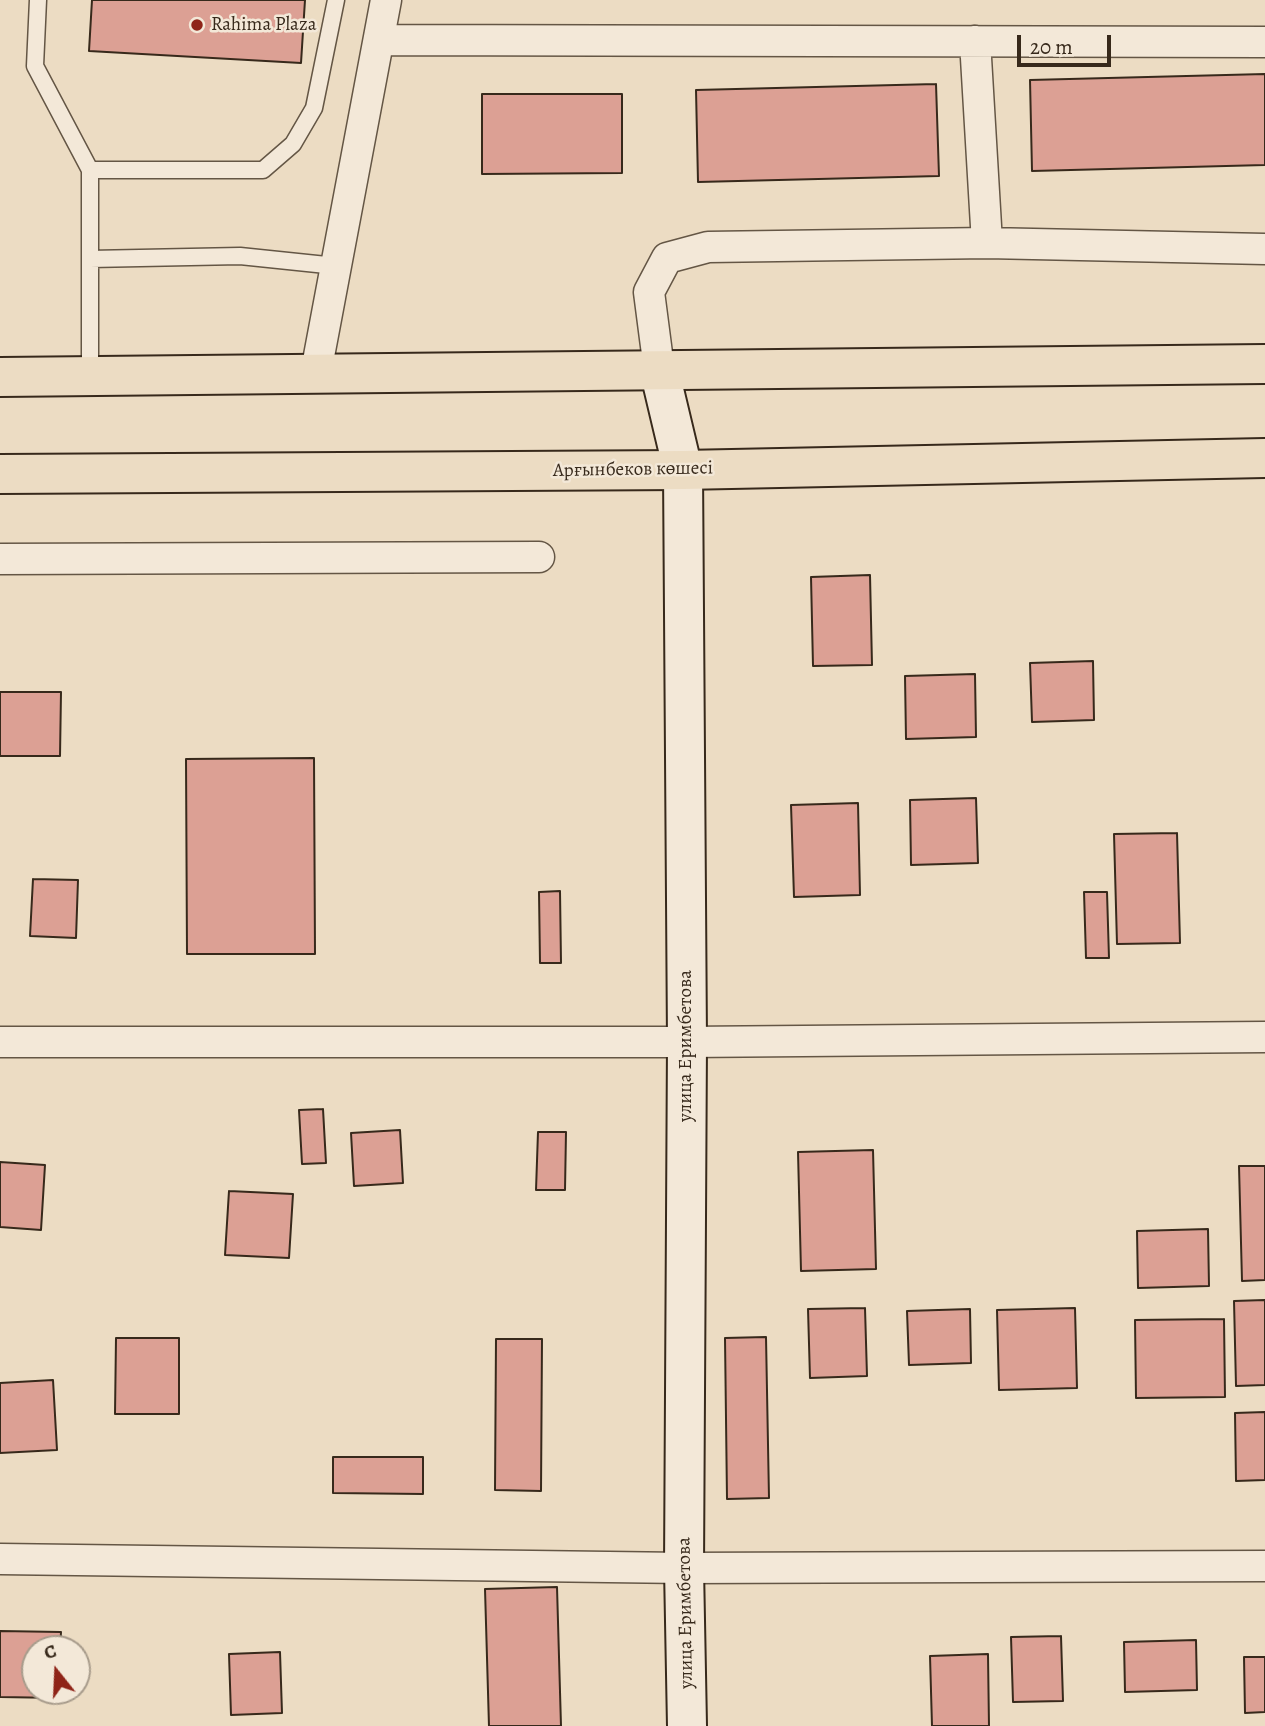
<!DOCTYPE html>
<meta charset="utf-8">
<style>
body{margin:0}
#map{position:relative;width:1265px;height:1726px;overflow:hidden;background:#ecdcc3;font-family:Alegreya,serif}
canvas{display:block}
.north{position:absolute;left:21px;top:1635px;width:70px;height:70px;box-sizing:border-box;background:#f3e8d8;border:2px solid #a89c8c;border-radius:50%;rotate:342deg;font-size:19px;font-weight:700;line-height:28px;text-align:center;color:#37291b}
.north::after{content:'';display:block;margin:auto;width:24px;height:32px;background:#8f2418;clip-path:polygon(50% 0,100% 100%,50% 72%,0 100%)}
.scale{position:absolute;left:1017px;top:35px;width:94px;height:32px;box-sizing:border-box;border:4px solid #37291b;border-top:0;padding-left:9px;font-size:21px;line-height:24px;white-space:nowrap;color:#37291b;-webkit-text-stroke:5px #f3e8d8;paint-order:stroke}
</style>
<div id="map">
<canvas width="1265" height="1726"></canvas>
<div class="north">С</div>
<div class="scale">20 m</div>
</div>
<script>
const ctx = document.querySelector('canvas').getContext('2d');
ctx.lineJoin = 'round';
function fillPath(path, color) {
  ctx.fillStyle = color;
  ctx.fill(path, 'evenodd');
}
function shape(rows) {
  const path = new Path2D();
  for (const r of rows) {
    path.moveTo(r[0], r[1]);
    for (let i = 2; i < r.length; i += 2) path.lineTo(r[i], r[i + 1]);
  }
  return path;
}
function strokePath(path, color, width, dash) {
  ctx.strokeStyle = color;
  ctx.lineWidth = width;
  ctx.lineCap = dash ? 'butt' : 'round';
  ctx.setLineDash(dash || []);
  ctx.stroke(path);
}
function write(font, color, halo, rows, align = 'center') {
  ctx.font = font + ' Alegreya,serif';
  ctx.lineWidth = 5;
  ctx.setLineDash([]);
  ctx.textBaseline = 'middle';
  ctx.strokeStyle = halo;
  ctx.fillStyle = color;
  for (const [text, x, y, turn = 0] of rows) {
    ctx.save();
    ctx.translate(x, y);
    ctx.rotate((+turn || 0) * Math.PI / 180);
    ctx.textAlign = isNaN(turn) ? turn : align;
    if (halo) ctx.strokeText(text, 0, 0);
    ctx.fillText(text, 0, 0);
    ctx.restore();
  }
}
const building = shape([
 [92,0,305,0,301,63,89,51,92,0],
 [1265,74,1265,165,1032,171,1030,80,1265,74],
 [936,84,939,176,698,182,696,90,936,84],
 [482,94,622,94,622,173,482,174,482,94],
 [870,575,872,665,813,666,811,577,870,575],
 [1093,661,1094,720,1032,722,1030,663,1093,661],
 [975,674,976,737,906,739,905,676,975,674],
 [0,692,61,692,60,756,0,756,0,692],
 [314,758,315,954,187,954,186,759,314,758],
 [976,798,978,863,911,865,910,800,976,798],
 [858,803,860,895,794,897,791,805,858,803],
 [1177,833,1180,943,1117,944,1114,834,1177,833],
 [33,879,78,880,76,938,30,936,33,879],
 [560,891,561,963,540,963,539,892,560,891],
 [1084,892,1107,892,1109,958,1086,958,1084,892],
 [323,1109,326,1163,302,1164,299,1110,323,1109],
 [400,1130,403,1183,354,1186,351,1133,400,1130],
 [538,1132,566,1132,565,1190,536,1190,538,1132],
 [873,1150,876,1269,801,1271,798,1152,873,1150],
 [0,1162,45,1165,41,1230,0,1227,0,1162],
 [1239,1166,1265,1166,1265,1280,1242,1281,1239,1166],
 [229,1191,293,1194,289,1258,225,1255,229,1191],
 [1208,1229,1209,1286,1138,1288,1137,1231,1208,1229],
 [1265,1300,1265,1385,1236,1386,1234,1301,1265,1300],
 [865,1308,867,1376,810,1378,808,1309,865,1308],
 [1075,1308,1077,1388,999,1390,997,1310,1075,1308],
 [970,1309,971,1363,909,1365,907,1311,970,1309],
 [1224,1319,1225,1397,1136,1398,1135,1320,1224,1319],
 [766,1337,769,1498,727,1499,725,1338,766,1337],
 [116,1338,179,1338,179,1414,115,1414,116,1338],
 [496,1339,542,1339,541,1491,495,1490,496,1339],
 [53,1380,57,1450,0,1453,0,1383,53,1380],
 [1265,1412,1265,1480,1236,1481,1235,1413,1265,1412],
 [333,1457,423,1457,423,1494,333,1493,333,1457],
 [557,1587,561,1726,489,1726,485,1589,557,1587],
 [0,1631,61,1632,60,1649,35,1649,35,1691,60,1691,60,1698,0,1697,0,1631],
 [1061,1636,1063,1701,1013,1702,1011,1637,1061,1636],
 [1196,1640,1197,1690,1125,1692,1124,1642,1196,1640],
 [280,1652,282,1713,231,1715,229,1654,280,1652],
 [988,1654,989,1726,932,1726,930,1656,988,1654],
 [1244,1657,1265,1657,1265,1712,1245,1713,1244,1657]
]);
fillPath(building, '#dca094');
strokePath(building, '#37291b', 2);
const service = shape([
 [38,0,35,66,90,170,90,377],
 [90,170,263,170,293,144,314,108,336,0],
 [90,259,240,256,336,266]
]);
const minor = shape([
 [379,40,1265,42],
 [975,41,987,243],
 [659,369,649,292,667,258,708,247,987,243,1265,249],
 [316,372,386,0],
 [0,559,539,557],
 [0,1042,687,1042,1265,1037],
 [0,1559,684,1568,1265,1566]
]);
const secondary = shape([
 [659,369,683,470,687,1042,684,1568,687,1726]
]);
const primary = shape([
 [0,377,1265,364],
 [0,474,683,470,1265,458]
]);
strokePath(service, '#645645', 19);
strokePath(minor, '#645645', 33);
strokePath(secondary, '#37291b', 42);
strokePath(primary, '#37291b', 42);
strokePath(service, '#f3e8d8', 16);
strokePath(minor, '#f3e8d8', 30);
strokePath(secondary, '#f3e8d8', 38);
strokePath(primary, '#ecdcc3', 38);
for (const [x, y, r, color] of [
 [197,25,7,"#8f2418"]
]) {
  const dot = new Path2D();
  dot.arc(x, y, r, 0, 2 * Math.PI);
  ctx.fillStyle = color;
  ctx.fill(dot);
  strokePath(dot, '#f3e8d8', 2.5);
}
write('19px', '#37291b', '#f3e8d8', [
 ["Rahima Plaza",211,25]
], 'left');
write('19px', '#37291b', '#f3e8d8', [
 ["Арғынбеков көшесі",633,470,-1],
 ["улица Еримбетова",686,1046,-90],
 ["улица Еримбетова",686,1613,-91]
]);
</script>
